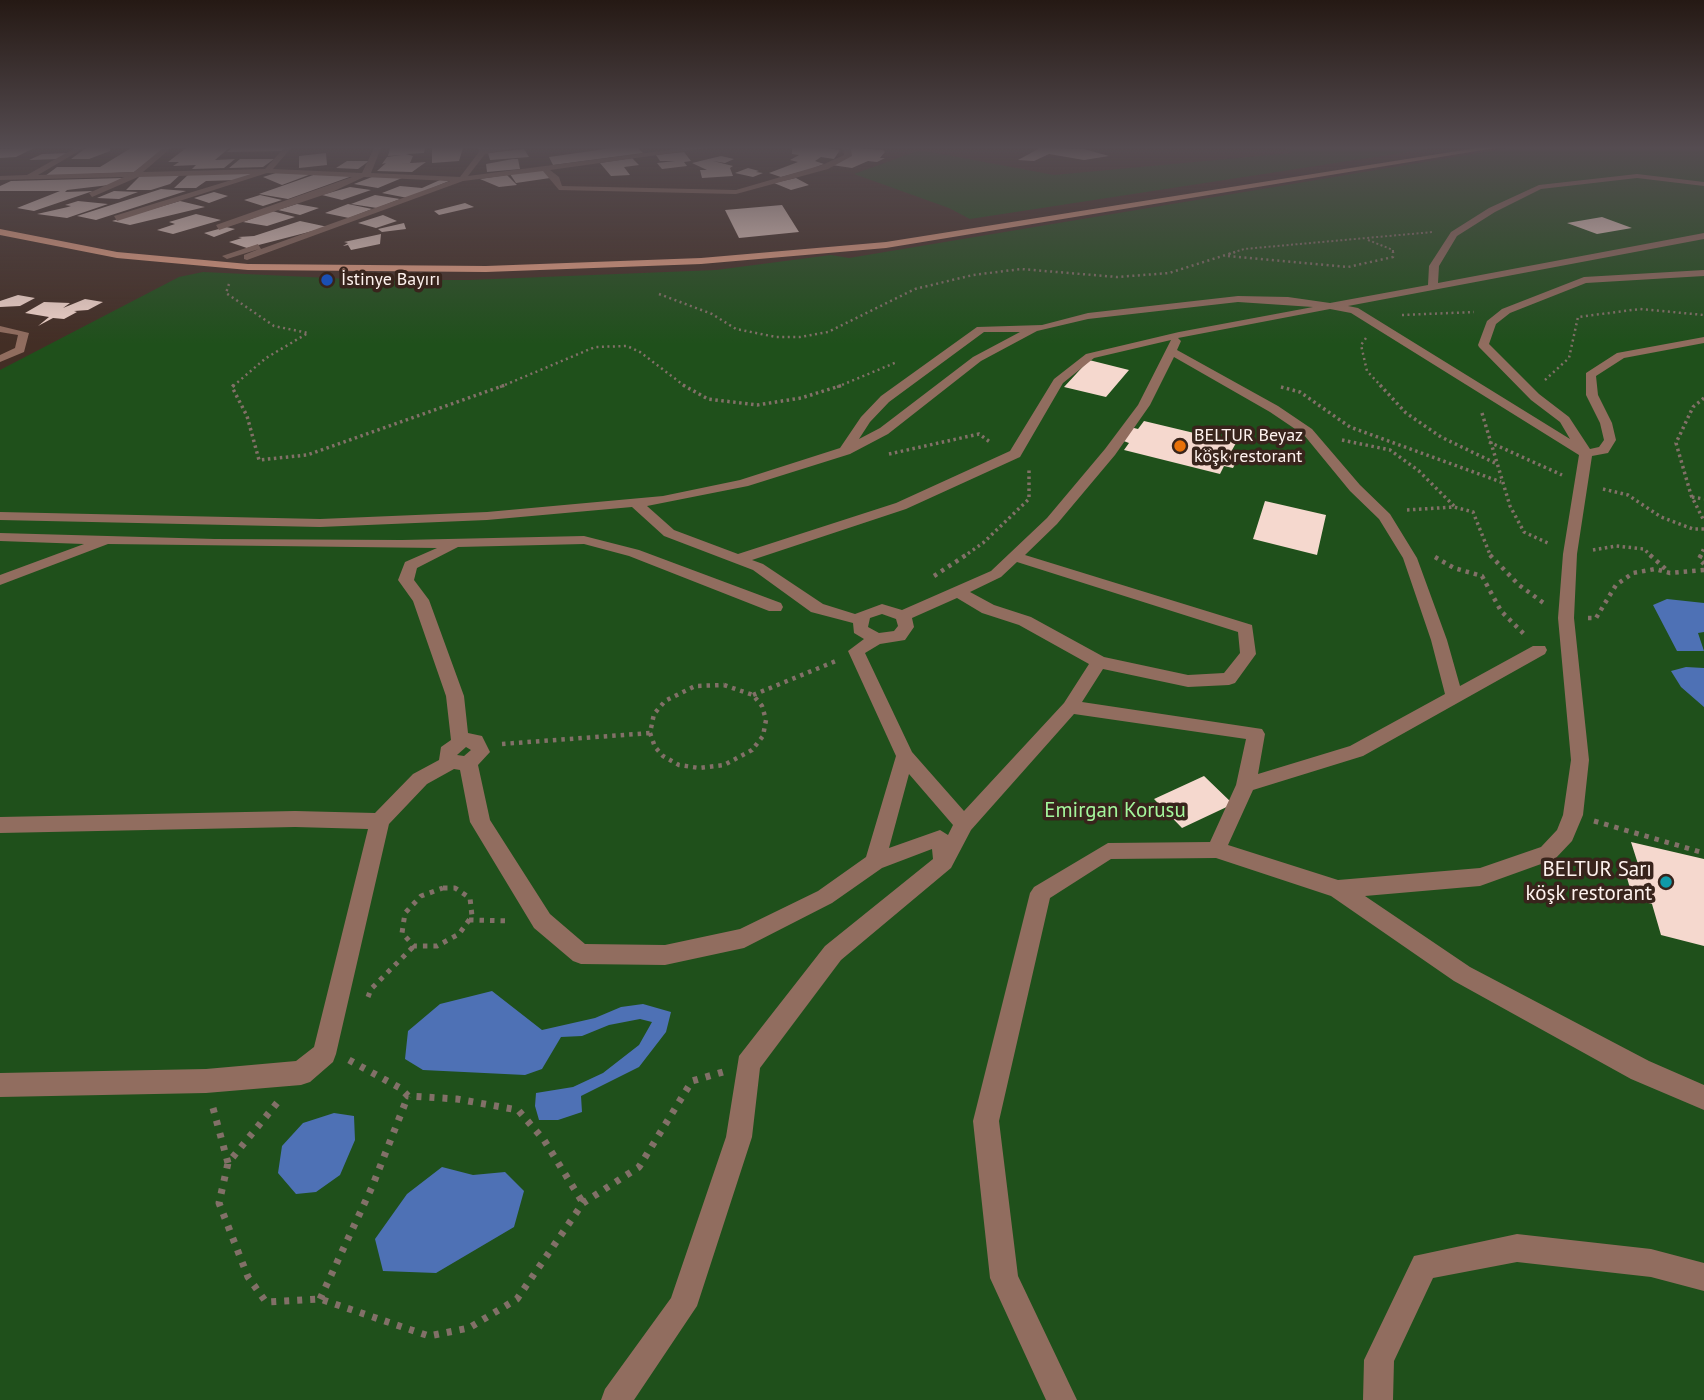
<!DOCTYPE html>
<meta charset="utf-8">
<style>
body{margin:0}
canvas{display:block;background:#432e25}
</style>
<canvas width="1704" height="1400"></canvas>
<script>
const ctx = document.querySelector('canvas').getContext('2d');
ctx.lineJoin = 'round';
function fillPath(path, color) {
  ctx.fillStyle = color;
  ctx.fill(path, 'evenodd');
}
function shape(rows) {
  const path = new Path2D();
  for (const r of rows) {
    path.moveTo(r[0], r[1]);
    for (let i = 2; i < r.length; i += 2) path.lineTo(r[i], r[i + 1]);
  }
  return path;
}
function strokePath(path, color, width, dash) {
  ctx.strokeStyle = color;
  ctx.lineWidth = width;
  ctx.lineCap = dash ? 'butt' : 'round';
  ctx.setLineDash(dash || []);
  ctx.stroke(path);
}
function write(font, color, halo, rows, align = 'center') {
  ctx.font = font + ' "PT Sans",sans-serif';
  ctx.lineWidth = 7;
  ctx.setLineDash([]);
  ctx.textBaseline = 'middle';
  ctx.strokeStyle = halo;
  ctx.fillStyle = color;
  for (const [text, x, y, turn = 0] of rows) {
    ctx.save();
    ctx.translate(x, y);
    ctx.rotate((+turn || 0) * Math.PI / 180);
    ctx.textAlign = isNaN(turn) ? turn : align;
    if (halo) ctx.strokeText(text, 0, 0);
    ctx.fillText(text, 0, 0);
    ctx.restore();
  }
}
fillPath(shape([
 [1285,148,1433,148,970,219,949,208,854,174,920,150,1054,175,1292,153],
 [1508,148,1704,148,1704,1400,0,1400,0,370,179,277,203,272,372,280,469,280,716,270,831,255,849,258]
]), '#1f501b');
fillPath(shape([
 [1667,599,1704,603,1704,632,1698,633,1704,651,1677,651,1653,605],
 [1686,667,1704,668,1704,707,1681,687,1671,671],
 [492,991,542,1030,595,1018,621,1007,643,1004,671,1012,666,1032,639,1067,581,1096,582,1112,558,1120,539,1120,535,1106,536,1093,573,1087,603,1073,639,1045,652,1022,640,1019,609,1025,582,1036,561,1037,542,1069,525,1075,423,1070,405,1059,408,1031,440,1004],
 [334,1113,354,1116,355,1140,340,1175,316,1192,296,1194,278,1173,282,1146,303,1123],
 [442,1167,473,1175,505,1172,524,1191,514,1227,436,1273,383,1271,375,1239,407,1194]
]), '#4e71b5');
fillPath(shape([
 [34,148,16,157,0,158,0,149],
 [86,148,110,148,110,151,89,159,71,159],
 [131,148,166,148,134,172,45,176,57,167,100,167],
 [186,148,229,148,215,160,235,159,224,168,192,169,196,165,173,166,179,162,168,162],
 [232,148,285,148,283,151,227,152],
 [390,148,425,148,424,153,406,154,413,156,410,163,396,164,426,162,412,172,377,171,386,163,382,164,387,157,401,155,388,156],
 [432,148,463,148,459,161,432,163],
 [612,148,638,148,643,153,553,165,549,157],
 [792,148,824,148,840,150,834,159,821,157,815,161,824,164,808,170,781,177,769,173,798,162,790,160,799,155,792,154],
 [852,148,883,150,885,152,880,158,885,158,877,162,868,161,852,168,832,165,848,155],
 [1040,148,1084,149,1109,156,1084,160,1049,154,1034,161,1018,160],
 [524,149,529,157,490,160,488,153],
 [684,152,691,161,684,162,687,166,662,169,657,163,675,161,660,161,656,155],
 [68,153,58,159,29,160,42,154],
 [326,153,327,165,299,168,299,156],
 [721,156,734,159,725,163,713,161,733,166,730,168,733,176,702,178,700,170,707,170,692,163],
 [632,158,639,165,624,167,630,175,611,176,600,163],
 [240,159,274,159,263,167,229,168],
 [513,159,518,159,520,169,487,172,486,164],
 [347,161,369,161,358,169,336,168],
 [748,168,759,171,756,172,763,173,753,177,735,173],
 [544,170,550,178,516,183,510,174],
 [257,172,237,180,206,181,196,188,174,188,189,174],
 [279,172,314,173,282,185,263,177],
 [319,173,355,175,288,199,259,194],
 [181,174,170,184,151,190,126,190,140,176],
 [377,175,402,178,378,188,354,184],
 [507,175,517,185,499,187,480,179],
 [123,178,109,185,67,190,65,192,93,191,34,211,17,208,60,191,0,191,0,186,11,181],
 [796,178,809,185,791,190,774,183],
 [440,180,449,181,408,198,382,193,400,186,422,188],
 [350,187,371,190,342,200,322,195],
 [161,189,186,191,96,220,77,216],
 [114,191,138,192,119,199,97,198],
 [214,192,228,196,209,203,194,198],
 [260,195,282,200,263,206,244,200],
 [375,195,400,199,377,208,351,204],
 [78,201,108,204,67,218,37,214,68,207,71,206,65,205],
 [180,201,205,207,130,225,112,221],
 [465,203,474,207,439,215,434,211],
 [297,204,319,208,300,215,278,210],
 [348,204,372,209,349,218,325,213],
 [782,205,799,232,739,238,725,210],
 [272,211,295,217,267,226,243,222],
 [196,214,221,220,173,234,157,230,175,224,169,222],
 [383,215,397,221,376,228,358,223],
 [1602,217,1632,228,1597,234,1567,223],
 [300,221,328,227,247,248,229,242,242,238,238,237,254,236],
 [404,223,406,229,382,232,378,229],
 [226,227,235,229,214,237,204,233],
 [381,234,380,244,351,250,348,245,343,246,348,243,344,242],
 [18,295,35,298,20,306,0,307,0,301],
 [85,299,103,302,88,310,74,311,77,312,64,319,53,318,38,326,49,317,25,313,44,302,70,303,63,308],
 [1089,360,1129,370,1106,397,1064,387],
 [1144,421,1236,443,1231,452,1240,454,1233,468,1224,466,1220,474,1124,450,1129,443,1121,440,1130,427,1138,429],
 [1265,501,1326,515,1317,555,1253,539],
 [1204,776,1233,804,1182,828,1154,799],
 [1631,842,1704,859,1704,946,1661,935,1652,904,1633,899,1622,860,1638,864]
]), '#f5d8ce');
strokePath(shape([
 [1368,240,1393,250,1393,254],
 [1229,254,1244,249,1433,232]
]), '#827068', 2, [2, 2.5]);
strokePath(shape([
 [1228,256,1348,267,1393,257,1393,252],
 [229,284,226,293,274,326,308,333,266,358,232,387],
 [659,294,712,314,736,329,776,337,800,337,828,332,915,289,973,275,1021,269,1117,277,1169,273,1235,252],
 [1402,315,1474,312],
 [1366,338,1361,345,1367,371,1382,387],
 [1545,380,1569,358,1578,317,1640,309,1704,315],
 [500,387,595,347,627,346,640,352,686,387],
 [837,387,897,362]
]), '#827068', 2.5, [2, 3.5]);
strokePath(shape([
 [234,385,232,387,247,416,259,460,307,455,505,385],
 [683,385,708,399,757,405,801,398,843,385],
 [1380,385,1406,413,1441,437,1495,463],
 [1281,387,1300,392,1350,427,1501,482],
 [1704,398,1693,407,1676,443,1691,495,1704,521],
 [1482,413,1510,506,1524,532,1550,544],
 [1342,440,1390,450,1419,471,1454,506],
 [1489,442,1562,475],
 [889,454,979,434,990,442],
 [1603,489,1628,495,1661,517,1693,529,1704,529],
 [1692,497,1704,499],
 [1407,510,1454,507,1473,512,1491,557],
 [1593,550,1616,546,1644,549,1652,557],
 [963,557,983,543,1029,499,1029,470],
 [1700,557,1704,548]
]), '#827068', 3.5, [2.5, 3.5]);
strokePath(shape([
 [1490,555,1519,585,1545,604],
 [1650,555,1669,572],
 [1701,555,1699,559,1704,564],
 [1435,557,1454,568,1482,576,1501,611,1525,635],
 [934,576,966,555],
 [1588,618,1596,618,1616,585,1633,573,1655,569,1670,573,1704,570],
 [724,685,753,695,762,706,766,720,763,736,752,750,724,765,699,768,679,765,663,756,655,747,650,733,654,714,665,701,695,686,724,685],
 [753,695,836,661],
 [502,744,650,733]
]), '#827068', 4.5, [3.5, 5]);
strokePath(shape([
 [1594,821,1704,853],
 [443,888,455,888,470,898,472,916,459,934,437,946,414,946,402,933,405,913,421,896,443,888],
 [469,920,511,921],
 [368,997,371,989,414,946]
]), '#827068', 5, [4.5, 6]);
strokePath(shape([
 [349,1060,400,1088,408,1096,457,1099,518,1110,544,1140,583,1203],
 [277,1103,228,1163,219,1203,248,1277,266,1302,320,1299,429,1336,469,1328,517,1299,583,1203,639,1167,692,1081,723,1072],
 [213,1108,228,1163],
 [320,1299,372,1187,408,1096]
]), '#827068', 7, [5, 8]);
fillPath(shape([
 [75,148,84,148,38,175,134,172,163,148,171,148,143,172,265,169,284,148,291,148,273,169,362,173,374,148,381,148,371,173,460,177,479,152,478,148,515,148,485,154,468,176,684,148,707,148,550,170,559,177,562,186,736,190,822,165,844,155,843,148,851,148,852,156,828,169,736,194,559,190,543,171,463,181,247,260,244,259,244,255,259,249,227,259,222,256,258,244,261,249,450,181,364,177,332,192,219,230,216,225,352,177,267,173,117,221,114,216,251,174,138,177,92,197,89,193,124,177,0,180,0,176,27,175,75,148],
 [1637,174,1704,182,1704,186,1637,178,1541,189,1495,212,1457,236,1439,266,1438,283,1704,233,1704,239,1348,306,1358,308,1570,439,1560,422,1531,400,1479,347,1478,345,1487,321,1502,309,1584,277,1704,270,1704,276,1586,283,1510,313,1496,324,1489,344,1539,394,1569,417,1590,449,1599,447,1604,440,1600,423,1586,395,1586,373,1617,353,1704,337,1704,343,1624,358,1596,376,1598,395,1612,423,1616,440,1608,453,1592,456,1577,554,1574,618,1589,760,1583,815,1572,841,1555,859,1480,886,1365,896,1470,967,1649,1061,1704,1085,1704,1110,1631,1079,1454,981,1331,896,1216,858,1111,859,1050,898,999,1121,1018,1276,1077,1400,1046,1400,990,1278,973,1121,1030,893,1034,887,1108,843,1210,842,1236,785,1246,739,1074,714,971,830,951,868,841,960,760,1068,752,1137,697,1306,634,1400,601,1400,605,1389,671,1298,726,1137,739,1056,825,946,933,859,932,849,882,868,832,903,744,948,665,965,581,964,573,961,534,928,470,822,460,770,454,769,427,784,389,824,336,1054,333,1062,310,1082,301,1085,206,1093,0,1097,0,1073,206,1069,296,1061,314,1047,368,829,295,827,0,833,0,817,295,811,375,813,413,774,439,760,441,747,451,740,446,696,413,601,398,580,405,562,437,548,108,544,0,585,0,575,84,544,0,541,0,533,215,539,402,540,584,536,639,550,781,603,783,607,781,611,769,611,629,556,584,544,458,547,417,568,414,580,429,600,464,696,468,733,482,736,490,752,478,765,490,820,550,914,585,944,665,945,740,929,818,891,866,857,896,756,848,651,864,639,854,633,853,623,811,612,753,570,664,536,632,507,487,520,320,527,0,520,0,512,320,519,487,512,663,496,740,480,840,448,861,417,881,396,977,327,1042,325,1088,313,1238,296,1288,297,1330,303,1428,285,1429,266,1451,232,1489,208,1539,185,1637,174],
 [1238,302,1313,307,1179,332,1086,354,1054,379,1010,451,896,503,738,554,674,530,647,506,748,486,850,454,888,434,981,361,1037,331,1088,319,1238,302],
 [1330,309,1351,313,1579,455,1563,554,1558,618,1571,760,1563,815,1557,830,1541,847,1480,868,1338,880,1228,845,1253,790,1363,756,1545,654,1547,650,1545,646,1533,646,1460,686,1447,640,1417,558,1390,514,1360,485,1312,429,1278,406,1177,350,1181,341,1178,338,1330,309],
 [984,332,1020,332,973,357,880,428,859,439,870,422,889,402,984,332],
 [1171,340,1138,405,1105,449,1047,518,991,571,902,610,882,604,855,614,823,604,763,564,752,560,906,509,1020,457,1063,383,1094,358,1171,340],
 [1174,357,1270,412,1304,435,1350,491,1379,519,1403,558,1431,640,1445,694,1350,746,1258,774,1265,734,1262,729,1082,702,1103,669,1188,687,1229,685,1235,683,1256,654,1252,625,1025,555,1057,524,1115,455,1150,405,1174,357],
 [1017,562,1238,632,1240,653,1224,673,1188,675,1104,657,1031,617,994,605,970,592,1001,577,1017,562],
 [957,598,982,613,1019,625,1089,664,1064,703,964,811,912,752,865,653,880,644,905,640,914,627,912,618,957,598],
 [882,614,896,619,898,626,894,631,879,633,868,627,870,618,882,614],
 [466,747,471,750,464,756,457,755,466,747],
 [909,774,953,825,948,835,940,830,889,848,909,774],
 [0,326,29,333,24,352,0,362,0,355,15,348,18,335,0,332,0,326],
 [1517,1234,1651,1249,1704,1263,1704,1291,1651,1277,1517,1262,1433,1278,1394,1361,1393,1400,1363,1400,1364,1360,1414,1256,1517,1234]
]), '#916d5f');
fillPath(shape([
 [1476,148,1495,148,886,248,701,264,486,272,248,270,117,258,0,235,0,229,117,252,248,264,486,266,701,258,886,242,1476,148]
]), '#eea587');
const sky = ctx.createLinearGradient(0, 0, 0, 344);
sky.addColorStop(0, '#251914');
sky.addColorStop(0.43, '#554c51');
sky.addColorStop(1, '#554c5100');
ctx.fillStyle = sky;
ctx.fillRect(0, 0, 1704, 344);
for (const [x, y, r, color] of [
 [327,280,7,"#1a4fb4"],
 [1180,446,7,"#e8710a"],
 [1666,882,7,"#0f9aa8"]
]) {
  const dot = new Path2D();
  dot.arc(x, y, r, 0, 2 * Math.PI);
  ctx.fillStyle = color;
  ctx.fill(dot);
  strokePath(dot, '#38241c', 2.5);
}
write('18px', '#fef2ee', '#38241c', [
 ["İstinye Bayırı",341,280],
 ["BELTUR Beyaz",1194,436],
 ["köşk restorant",1194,457]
], 'left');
write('21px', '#a4f69c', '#38241c', [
 ["Emirgan Korusu",1115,811]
]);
write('21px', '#fef2ee', '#38241c', [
 ["BELTUR Sarı",1652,870],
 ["köşk restorant",1652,894]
], 'right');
</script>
